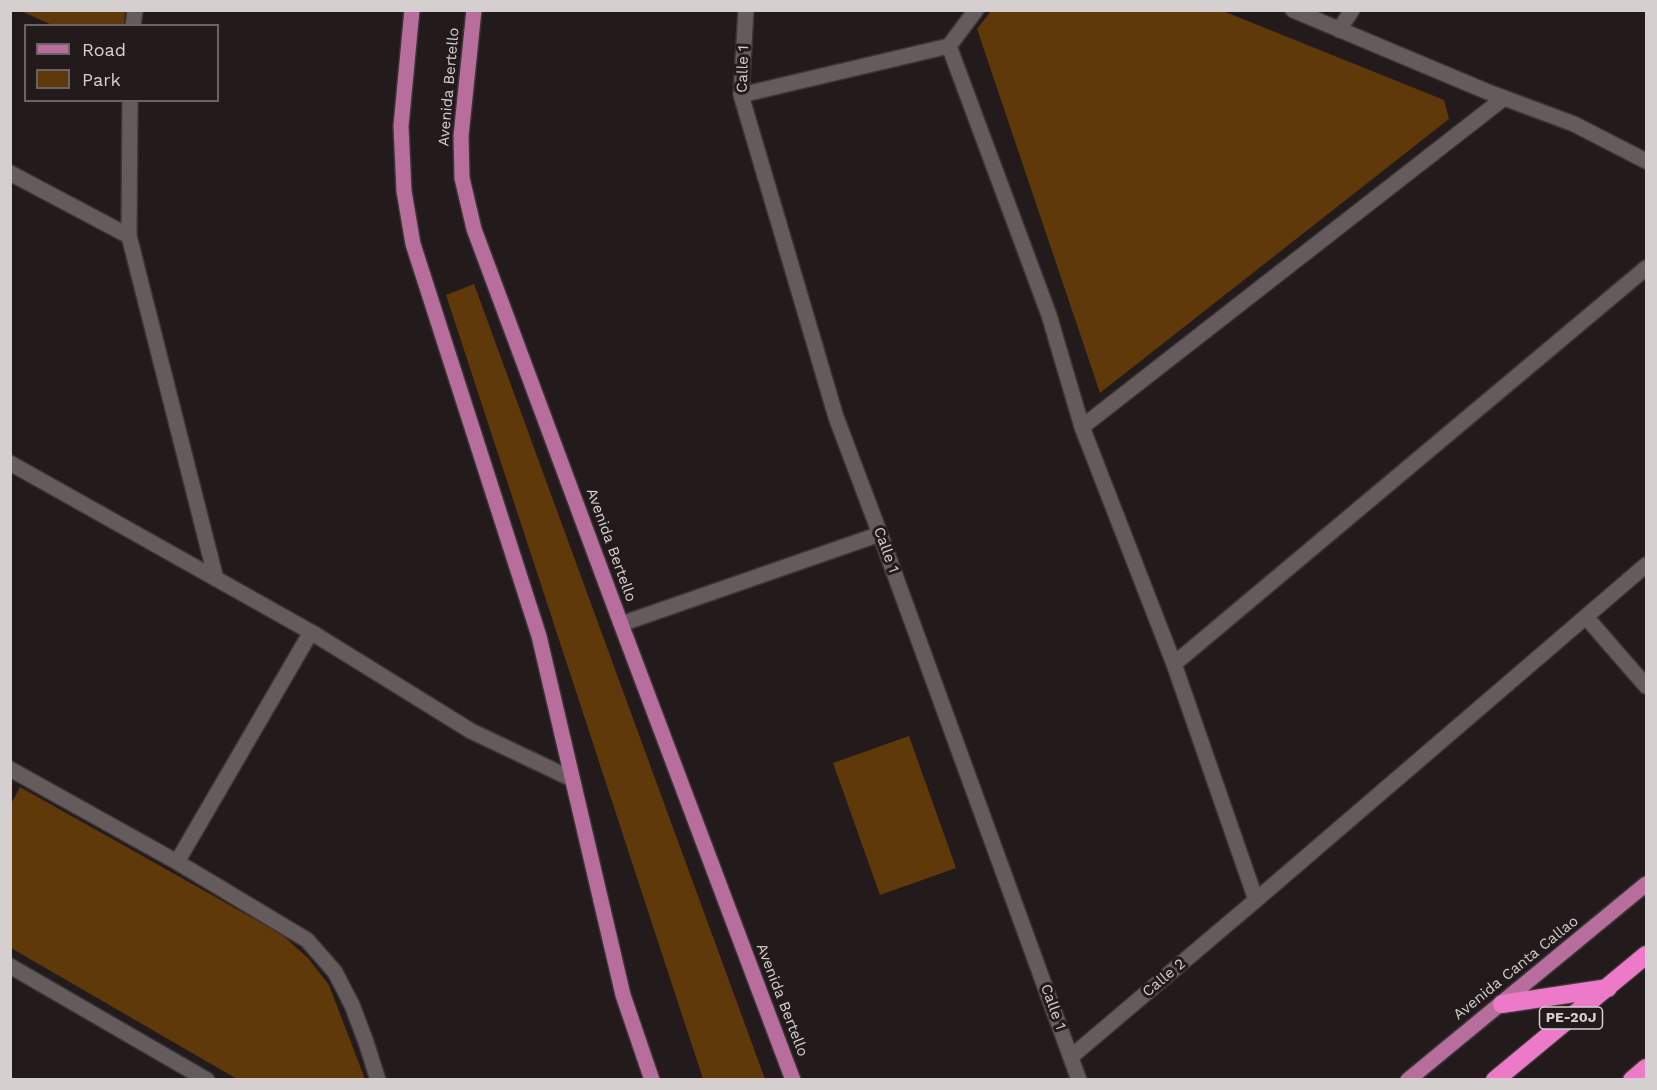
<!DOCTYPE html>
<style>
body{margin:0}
#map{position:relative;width:1657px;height:1090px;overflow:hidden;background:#221a1b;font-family:"Work Sans",sans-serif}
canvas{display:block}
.frame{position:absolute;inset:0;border:12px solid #d5cfd0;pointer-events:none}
.legend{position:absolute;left:24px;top:24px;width:195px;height:78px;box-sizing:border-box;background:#221a1b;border:2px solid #6a6263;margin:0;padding:8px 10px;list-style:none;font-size:18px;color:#d5cfd0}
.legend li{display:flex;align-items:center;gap:12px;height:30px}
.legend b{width:30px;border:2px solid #6a6263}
</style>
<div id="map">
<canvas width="1657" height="1090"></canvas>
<div class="frame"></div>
<ul class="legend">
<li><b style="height:8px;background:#b76e9d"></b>Road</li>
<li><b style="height:16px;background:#5f3909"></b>Park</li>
</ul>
</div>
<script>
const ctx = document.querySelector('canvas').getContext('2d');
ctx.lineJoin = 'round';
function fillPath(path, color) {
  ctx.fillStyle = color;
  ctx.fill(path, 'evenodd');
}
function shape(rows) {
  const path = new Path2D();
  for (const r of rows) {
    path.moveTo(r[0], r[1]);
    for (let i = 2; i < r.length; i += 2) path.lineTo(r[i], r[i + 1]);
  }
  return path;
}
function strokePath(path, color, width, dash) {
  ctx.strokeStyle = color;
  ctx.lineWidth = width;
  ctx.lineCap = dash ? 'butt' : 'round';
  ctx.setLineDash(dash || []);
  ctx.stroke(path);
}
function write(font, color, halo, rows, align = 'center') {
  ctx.font = font + ' "Work Sans",sans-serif';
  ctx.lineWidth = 6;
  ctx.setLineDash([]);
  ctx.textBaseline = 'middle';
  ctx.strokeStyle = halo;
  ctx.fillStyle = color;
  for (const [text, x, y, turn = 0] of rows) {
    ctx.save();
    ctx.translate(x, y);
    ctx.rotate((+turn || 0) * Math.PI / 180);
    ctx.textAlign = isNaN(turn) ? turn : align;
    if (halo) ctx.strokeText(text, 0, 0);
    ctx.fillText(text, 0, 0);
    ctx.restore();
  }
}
fillPath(shape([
 [21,11,125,11,124,26,52,25],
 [991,11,1223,11,1444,100,1449,119,1100,393,977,29],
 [474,284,765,1079,703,1079,446,295],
 [909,736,956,868,880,895,833,763],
 [20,787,281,934,308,958,329,985,365,1079,237,1079,11,948,11,804]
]), '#5f3909');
const minor = shape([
 [746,10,741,95,836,417,880,534,1079,1080],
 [976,10,949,46,1049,315,1082,427,1174,664,1256,900],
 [1293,10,1488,92,1574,124,1646,161],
 [133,26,135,10],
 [1339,30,1352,10],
 [741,95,949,46],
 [130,100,129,236,216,579],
 [10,173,129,236],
 [1082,427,1504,98],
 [10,463,311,632,471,731,572,779],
 [1586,617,1646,686],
 [621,624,880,534],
 [1174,664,1646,268],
 [10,769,177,862,307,940,335,972,352,1005,366,1042,378,1080],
 [177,862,311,632],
 [10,966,207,1080],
 [1072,1056,1256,900,1646,565]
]);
const major = shape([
 [412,10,401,126,404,191,413,244,539,636,623,995,652,1080],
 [474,10,461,136,462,178,474,229,621,624,793,1080],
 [1408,1080,1646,884]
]);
const highway = shape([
 [1502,1004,1608,988],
 [1495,1080,1646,955],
 [1632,1080,1646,1068]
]);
strokePath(minor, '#3b3536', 18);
strokePath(major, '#3b3536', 18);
strokePath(highway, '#3b3536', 21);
strokePath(minor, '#655b5c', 15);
strokePath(major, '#b76e9d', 15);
strokePath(highway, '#ed7ac8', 18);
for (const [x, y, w] of [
 [1571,1018,63]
]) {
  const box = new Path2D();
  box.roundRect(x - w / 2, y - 11, w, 22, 4.5);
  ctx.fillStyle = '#221a1b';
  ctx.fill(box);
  strokePath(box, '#d5cfd0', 1.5);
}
write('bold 14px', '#d5cfd0', null, [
 ["PE-20J",1571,1018]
]);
write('15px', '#d5cfd0', '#221a1b', [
 ["Calle 1",743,69,-88],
 ["Avenida Bertello",449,87,-85],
 ["Avenida Bertello",611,545,70],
 ["Calle 1",886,550,70],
 ["Avenida Canta Callao",1516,968,-39],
 ["Calle 2",1164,978,-40],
 ["Avenida Bertello",782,1000,69],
 ["Calle 1",1053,1007,70]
]);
</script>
